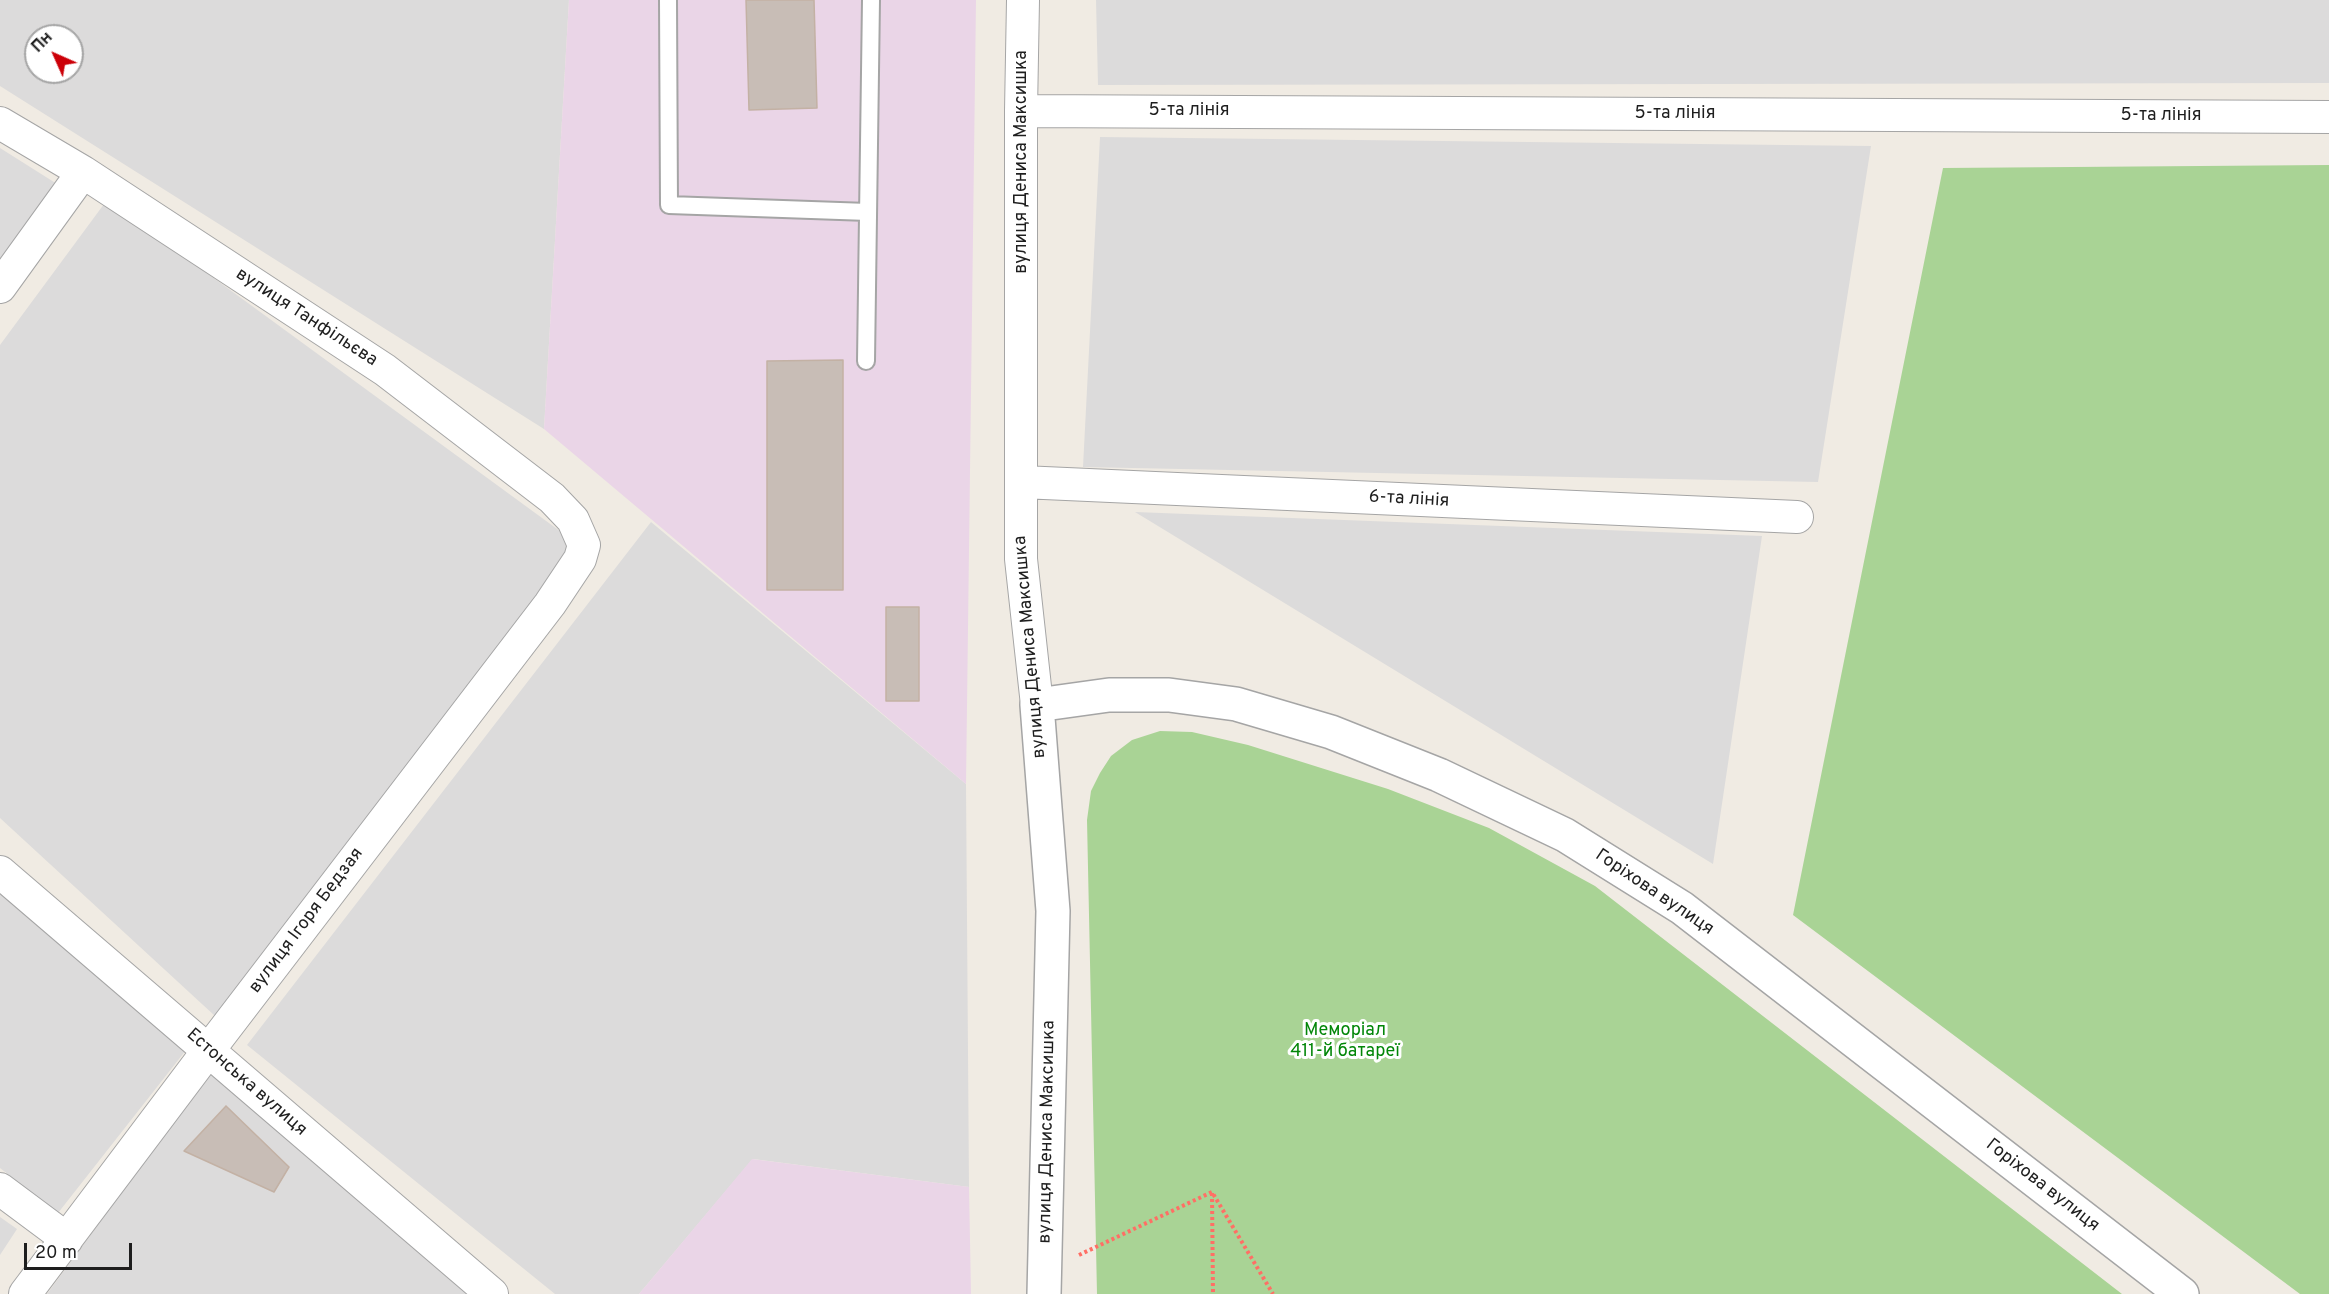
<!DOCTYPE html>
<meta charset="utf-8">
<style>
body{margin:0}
#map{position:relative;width:2329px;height:1294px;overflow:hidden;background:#f0ebe3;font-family:Overpass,sans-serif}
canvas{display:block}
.north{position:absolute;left:24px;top:24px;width:60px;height:60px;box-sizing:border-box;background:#fff;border:2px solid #a5a5a5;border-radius:50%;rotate:315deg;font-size:16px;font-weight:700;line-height:24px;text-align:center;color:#1e1e1e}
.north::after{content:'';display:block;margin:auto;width:21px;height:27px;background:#cc0008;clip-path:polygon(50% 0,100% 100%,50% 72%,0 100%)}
.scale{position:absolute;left:24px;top:1243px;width:108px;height:27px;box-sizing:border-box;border:3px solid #1e1e1e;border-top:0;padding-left:8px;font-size:18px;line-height:21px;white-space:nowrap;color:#1e1e1e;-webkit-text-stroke:4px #fff;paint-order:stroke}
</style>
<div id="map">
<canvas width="2329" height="1294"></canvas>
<div class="north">Пн</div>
<div class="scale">20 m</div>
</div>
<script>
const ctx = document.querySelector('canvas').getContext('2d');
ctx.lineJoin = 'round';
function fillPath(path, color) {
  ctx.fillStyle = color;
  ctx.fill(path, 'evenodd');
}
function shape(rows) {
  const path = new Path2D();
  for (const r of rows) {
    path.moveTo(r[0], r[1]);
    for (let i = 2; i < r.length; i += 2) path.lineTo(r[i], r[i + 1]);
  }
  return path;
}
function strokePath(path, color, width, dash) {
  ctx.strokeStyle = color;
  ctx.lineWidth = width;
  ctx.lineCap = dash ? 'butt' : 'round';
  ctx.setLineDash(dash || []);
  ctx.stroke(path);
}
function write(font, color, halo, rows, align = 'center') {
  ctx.font = font + ' Overpass,sans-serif';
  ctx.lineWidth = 6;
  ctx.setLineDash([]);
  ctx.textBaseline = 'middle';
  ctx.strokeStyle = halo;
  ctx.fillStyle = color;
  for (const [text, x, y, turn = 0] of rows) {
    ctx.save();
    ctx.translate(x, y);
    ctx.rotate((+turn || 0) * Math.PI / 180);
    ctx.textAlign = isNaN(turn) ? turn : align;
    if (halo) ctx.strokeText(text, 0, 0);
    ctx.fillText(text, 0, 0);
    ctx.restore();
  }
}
fillPath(shape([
 [0,0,569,0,544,429,0,86],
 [36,36,72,36,72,72,36,72],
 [1096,0,2329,0,2329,83,1098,85],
 [1100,137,1871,146,1818,482,1083,467],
 [0,148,65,189,0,273],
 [107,200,579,545,215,1016,0,818,0,345],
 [1135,512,1762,536,1713,864],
 [651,522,966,784,969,1187,753,1159,639,1294,555,1294,247,1045],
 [0,881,190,1045,58,1213,0,1168],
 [211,1071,471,1294,47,1294],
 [0,1217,17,1229,0,1255]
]), '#dcdbdb');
fillPath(shape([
 [569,0,976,0,966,784,544,429],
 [752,1159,969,1187,971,1294,639,1294]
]), '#ead5e7');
fillPath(shape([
 [2329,165,2329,1294,2300,1294,1793,915,1943,168],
 [1160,731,1192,732,1248,745,1388,789,1489,828,1595,886,2122,1294,1097,1294,1087,820,1091,791,1100,773,1111,756,1132,740]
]), '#a9d395');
const building = shape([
 [746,0,814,0,817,108,749,110,746,0],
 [843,360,843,590,767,590,767,361,843,360],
 [886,607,919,607,919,701,886,701,886,607],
 [226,1106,289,1167,274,1192,184,1151,226,1106]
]);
fillPath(building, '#c8bdb6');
strokePath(building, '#c3b1a4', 1.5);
const service = shape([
 [668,0,669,205,868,212],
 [866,361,871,0]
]);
const minor = shape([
 [1023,0,1021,111,1021,559,1037,705],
 [1021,111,2329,117],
 [0,123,83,172,385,370,552,498,573,520,584,545,580,559,550,604,208,1051,25,1294],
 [0,287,83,172],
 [1022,482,1797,517],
 [0,872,492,1294],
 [0,1189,67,1239]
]);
const tertiary = shape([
 [1044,1294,1053,911,1037,705,1109,695,1169,695,1236,704,1331,732,1439,775,1565,835,1682,908,2182,1294]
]);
strokePath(service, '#a5a5a5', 20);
strokePath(minor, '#a5a5a5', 34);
strokePath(tertiary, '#a5a5a5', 36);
strokePath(shape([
 [1212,1193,1213,1294],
 [1079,1255,1212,1192,1273,1294]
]), '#ff6f65', 4, [3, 3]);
strokePath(service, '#fff', 16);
strokePath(minor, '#fff', 32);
strokePath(tertiary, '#fff', 33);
write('18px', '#1e1e1e', '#fff', [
 ["5-та лінія",1189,111],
 ["5-та лінія",1675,114],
 ["5-та лінія",2161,116],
 ["вулиця Дениса Максишка",1022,162,-90],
 ["вулиця Танфільєва",306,318,33],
 ["6-та лінія",1409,500,3],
 ["вулиця Дениса Максишка",1031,647,-95],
 ["Горіхова вулиця",1654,893,34],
 ["вулиця Ігоря Бедзая",307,921,-53],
 ["Естонська вулиця",246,1083,41],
 ["вулиця Дениса Максишка",1048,1132,-89],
 ["Горіхова вулиця",2042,1186,38]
]);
write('18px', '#028608', '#fff', [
 ["Меморіал",1345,1031],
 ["411-й батареї",1345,1052]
]);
</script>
